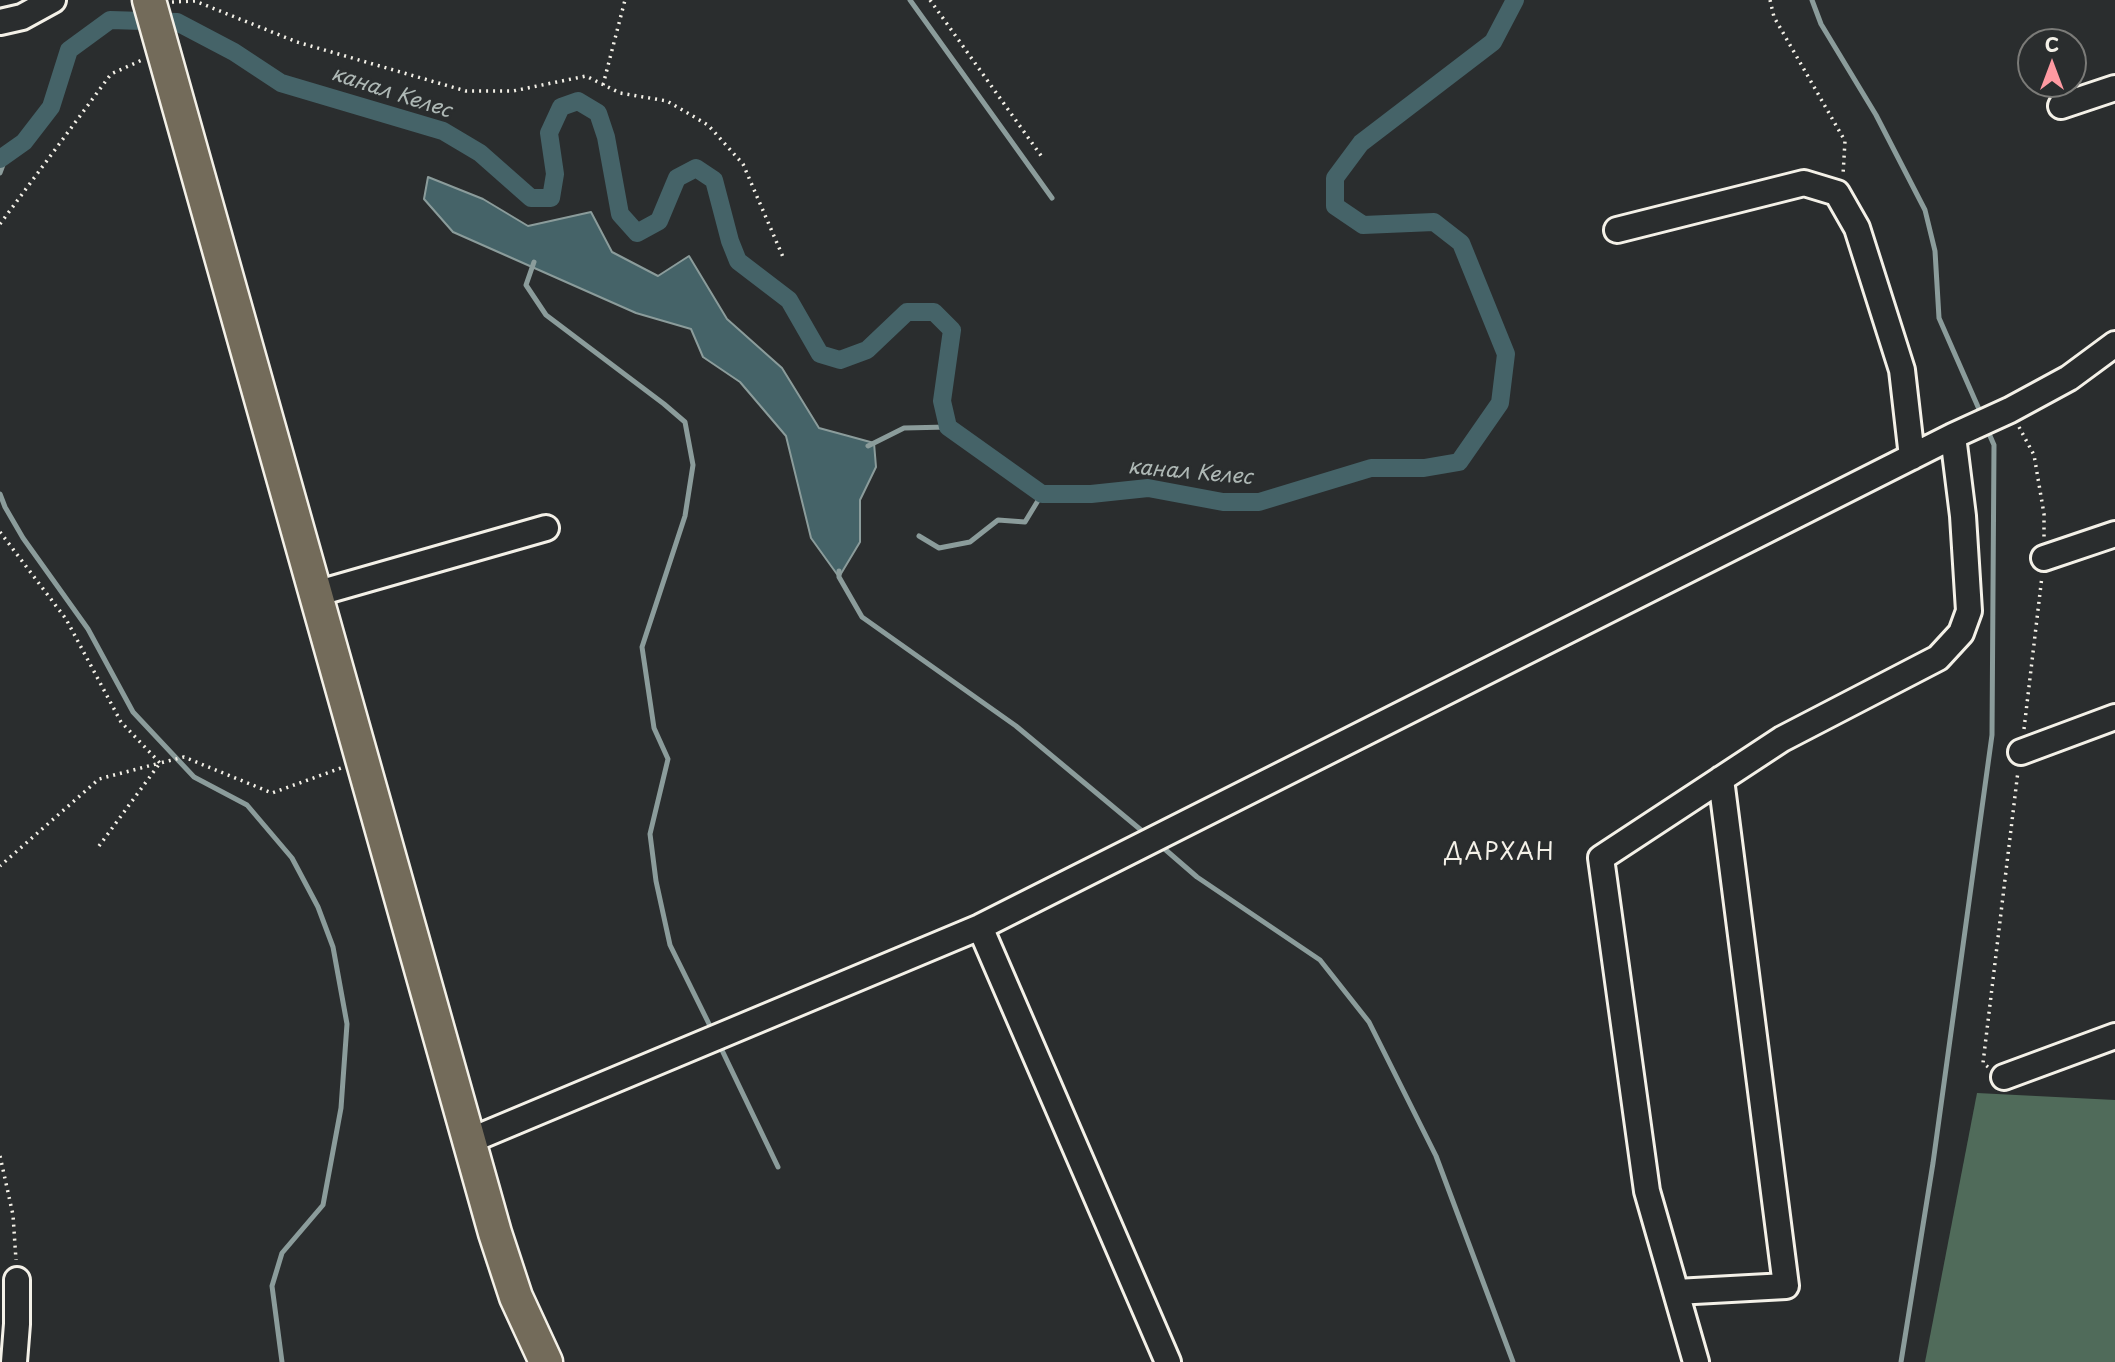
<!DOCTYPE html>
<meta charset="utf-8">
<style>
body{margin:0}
#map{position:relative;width:2115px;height:1362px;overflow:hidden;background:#2a2d2e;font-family:"Playpen Sans",sans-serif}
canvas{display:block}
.north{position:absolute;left:2017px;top:28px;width:70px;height:70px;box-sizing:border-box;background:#2a2d2e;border:2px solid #7b7b78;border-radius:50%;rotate:0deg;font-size:19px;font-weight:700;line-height:28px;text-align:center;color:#f4f1e8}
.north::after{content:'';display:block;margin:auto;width:24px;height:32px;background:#ff9aa2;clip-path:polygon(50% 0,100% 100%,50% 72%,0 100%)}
</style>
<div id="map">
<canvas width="2115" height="1362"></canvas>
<div class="north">С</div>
</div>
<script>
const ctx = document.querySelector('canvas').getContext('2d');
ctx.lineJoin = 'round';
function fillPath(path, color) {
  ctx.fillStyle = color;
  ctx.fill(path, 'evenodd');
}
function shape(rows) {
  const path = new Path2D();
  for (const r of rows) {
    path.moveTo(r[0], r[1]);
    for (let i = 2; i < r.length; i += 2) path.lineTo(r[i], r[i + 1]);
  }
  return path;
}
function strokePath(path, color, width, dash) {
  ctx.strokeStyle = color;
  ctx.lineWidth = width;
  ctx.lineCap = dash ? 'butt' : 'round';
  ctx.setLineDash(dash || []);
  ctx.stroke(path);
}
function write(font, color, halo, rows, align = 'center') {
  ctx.font = font + ' "Playpen Sans",sans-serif';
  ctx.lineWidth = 5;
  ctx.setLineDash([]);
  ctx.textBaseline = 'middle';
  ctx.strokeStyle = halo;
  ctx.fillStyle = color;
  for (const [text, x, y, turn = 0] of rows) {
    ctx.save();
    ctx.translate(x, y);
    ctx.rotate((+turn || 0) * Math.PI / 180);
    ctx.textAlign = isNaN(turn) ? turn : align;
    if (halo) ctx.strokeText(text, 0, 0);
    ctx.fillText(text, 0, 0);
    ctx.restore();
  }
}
fillPath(shape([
 [1977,1093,2115,1100,2115,1362,1925,1362]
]), '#506b5a');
const water = shape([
 [428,177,483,199,528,226,591,212,612,252,658,276,689,256,727,319,782,368,819,428,874,443,876,467,860,500,860,542,839,577,811,538,786,436,740,382,703,357,691,329,636,313,453,232,424,199,428,177]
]);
fillPath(water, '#456368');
strokePath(water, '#8b9c9b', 2);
strokePath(shape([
 [910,0,1052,198],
 [1812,0,1821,24,1876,115,1925,210,1935,251,1939,318,1982,416],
 [0,173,7,154],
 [534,262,526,285,546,315,664,404,685,422,693,465,685,516,642,647,654,728,668,759,650,834,656,881,670,945,713,1032],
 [868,446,904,428,948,427],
 [0,494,5,507,23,538,88,629,133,712,194,777,247,805,292,858,318,907,333,947,347,1024,341,1108,323,1205,282,1253,272,1286,282,1362],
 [919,536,939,548,970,542,998,520,1025,522,1042,494],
 [839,571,839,577,862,617,1016,726,1147,835],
 [1160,845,1197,877,1320,960,1369,1022,1436,1156,1513,1362],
 [719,1044,778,1167],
 [1901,1362,1933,1163,1992,735,1994,445,1987,429]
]), '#8b9c9b', 5);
strokePath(shape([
 [0,159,24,142,51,107,69,50,110,20,177,22,234,52,281,83,443,131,480,153,531,198,551,198,555,174,549,133,561,107,578,101,598,113,606,137,620,214,637,233,659,221,677,178,696,168,714,180,730,241,738,261,789,300,820,354,840,360,867,350,907,312,934,312,952,330,942,401,948,427,1042,494,1091,494,1148,488,1223,502,1259,502,1371,468,1424,468,1459,462,1500,403,1506,354,1461,243,1434,222,1363,225,1335,206,1335,178,1361,143,1493,42,1515,0]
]), '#456368', 18);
const minor = shape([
 [0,22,22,17,53,0],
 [2061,106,2115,88],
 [1617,230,1804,183,1837,193,1857,228,1902,370,1912,457],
 [2044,558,2115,534],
 [315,594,546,528],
 [2021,752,2115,717],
 [980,927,1168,1362],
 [2004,1077,2115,1036],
 [469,1141,980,927,1953,436,2010,410,2069,378,2115,344],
 [1676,1292,1786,1286,1721,779],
 [14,1362,17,1324,17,1280],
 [1696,1362,1647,1191,1601,858,1782,739,1938,658,1961,633,1969,611,1963,516,1953,436]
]);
const major = shape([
 [149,0,495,1233,516,1297,546,1362]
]);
strokePath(minor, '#f4f1e8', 30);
strokePath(major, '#f4f1e8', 37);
strokePath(shape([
 [930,0,1042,157],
 [1770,0,1774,17,1845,141,1843,175],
 [172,2,195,1,297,42,466,91,513,91,586,76,620,93,667,101,708,125,743,164,783,257],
 [603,85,625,0],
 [0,224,111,74,142,60],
 [2019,427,2034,455,2044,514,2044,537],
 [0,532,66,619,121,722,160,763,99,779,0,866],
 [2024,729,2042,576],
 [99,846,160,763,184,757,272,793,341,768],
 [1988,1067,1983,1063,2018,771],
 [0,1156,13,1215,16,1260]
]), '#f4f1e8', 3.5, [2, 5]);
strokePath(minor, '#2a2d2e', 24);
strokePath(major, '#736b5a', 32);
write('italic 21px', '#aeb8b5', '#2a2d2e', [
 ["канал Келес",391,93,18],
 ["канал Келес",1190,473,5]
]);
ctx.letterSpacing = '2px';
write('23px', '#f4f1e8', '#2a2d2e', [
 ["ДАРХАН",1500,854]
]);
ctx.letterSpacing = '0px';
</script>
